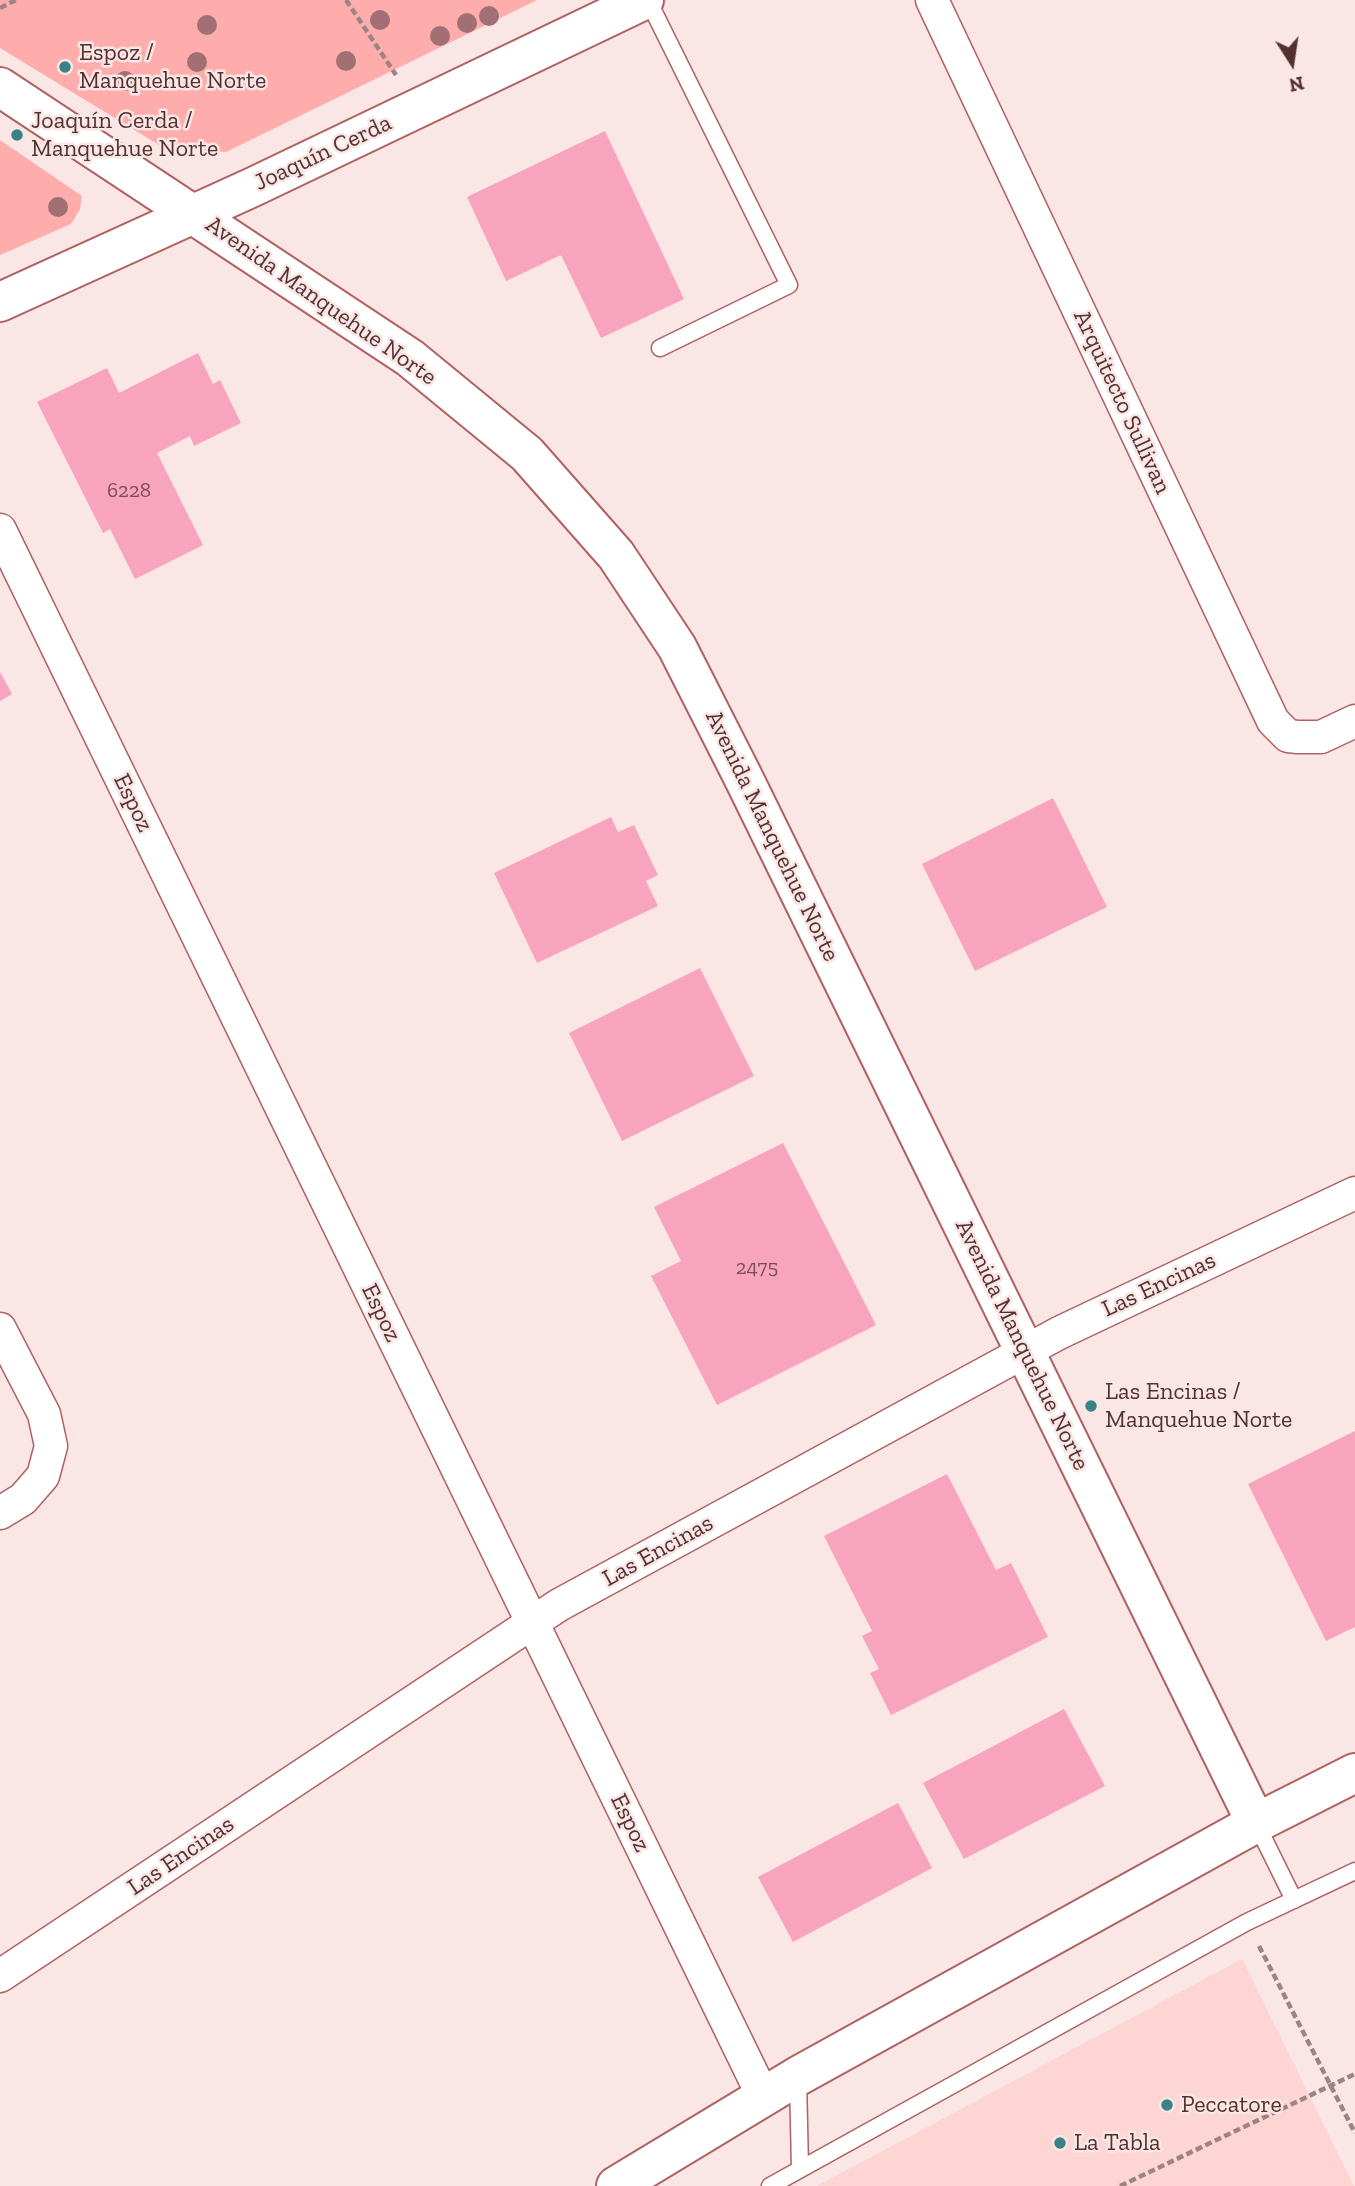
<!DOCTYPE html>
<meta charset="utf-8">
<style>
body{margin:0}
#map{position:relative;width:1355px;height:2186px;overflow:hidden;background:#f9e6e5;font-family:"Zilla Slab",serif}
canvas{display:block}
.north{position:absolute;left:1257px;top:28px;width:70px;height:70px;-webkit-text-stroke:5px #f9e6e5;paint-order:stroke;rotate:168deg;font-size:19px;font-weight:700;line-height:28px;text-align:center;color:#543131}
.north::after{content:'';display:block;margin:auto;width:24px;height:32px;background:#543131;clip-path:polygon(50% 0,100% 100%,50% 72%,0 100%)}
</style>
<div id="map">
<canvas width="1355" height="2186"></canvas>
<div class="north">N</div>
</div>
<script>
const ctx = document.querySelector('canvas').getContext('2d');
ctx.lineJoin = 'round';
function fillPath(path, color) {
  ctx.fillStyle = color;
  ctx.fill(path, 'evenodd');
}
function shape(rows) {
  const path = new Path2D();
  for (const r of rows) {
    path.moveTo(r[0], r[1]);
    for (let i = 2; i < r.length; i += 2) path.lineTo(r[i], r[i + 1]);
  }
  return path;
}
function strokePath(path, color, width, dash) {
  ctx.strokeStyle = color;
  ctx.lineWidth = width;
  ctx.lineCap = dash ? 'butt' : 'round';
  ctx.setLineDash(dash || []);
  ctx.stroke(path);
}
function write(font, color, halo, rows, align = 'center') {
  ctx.font = font + ' "Zilla Slab",serif';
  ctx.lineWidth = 5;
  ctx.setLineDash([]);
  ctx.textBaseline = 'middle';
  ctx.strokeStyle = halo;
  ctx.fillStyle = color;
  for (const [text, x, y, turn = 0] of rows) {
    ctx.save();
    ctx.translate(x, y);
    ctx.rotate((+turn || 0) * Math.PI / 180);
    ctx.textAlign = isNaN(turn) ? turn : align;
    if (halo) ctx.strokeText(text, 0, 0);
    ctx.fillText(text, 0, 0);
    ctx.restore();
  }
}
fillPath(shape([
 [1242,1959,1354,2186,817,2186]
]), '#fdd5d3');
fillPath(shape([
 [0,0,537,0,226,152,164,148,0,48],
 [0,140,82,196,80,209,71,224,0,255]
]), '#ffadac');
fillPath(shape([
 [605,131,684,299,601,338,561,255,506,281,467,197],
 [198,353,213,384,220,380,241,423,194,446,190,436,157,453,203,545,135,579,110,529,103,533,37,402,107,368,119,393],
 [0,672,12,694,0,701],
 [1053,798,1107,907,975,971,922,864],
 [611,817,618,832,634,825,658,875,646,881,658,906,537,963,494,873],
 [700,968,754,1076,622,1141,569,1033],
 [783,1143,876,1325,717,1405,651,1276,681,1261,654,1207],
 [1355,1431,1355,1627,1326,1641,1248,1484],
 [947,1474,996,1570,1011,1563,1048,1637,891,1715,870,1673,879,1669,862,1636,872,1631,824,1536],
 [1064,1709,1105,1786,964,1859,923,1783],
 [898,1803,932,1868,793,1942,758,1877]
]), '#f9a4be');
const lane = shape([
 [648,0,789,285,660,348],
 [1256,1823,1294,1900],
 [798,2079,800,2168],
 [770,2186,1247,1922,1355,1871]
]);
const street = shape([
 [932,0,1273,721,1288,736,1298,737,1321,737,1355,721],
 [0,530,763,2096],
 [0,1329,44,1414,51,1446,43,1476,23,1499,0,1513],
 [0,1976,559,1605,1059,1333,1355,1193]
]);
const secondary = shape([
 [0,87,410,358,527,454,616,555,677,647,743,777,1256,1823],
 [0,302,253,187,644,0],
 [616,2186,798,2076,1256,1823,1355,1773]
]);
strokePath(lane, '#b16162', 19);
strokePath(street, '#b16162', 35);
strokePath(secondary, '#b16162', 42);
strokePath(shape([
 [346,0,396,75],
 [0,8,16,0],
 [1259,1946,1355,2133],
 [1120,2186,1355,2074]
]), '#9f8383', 4.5, [7, 3.5]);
strokePath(lane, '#fff', 16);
strokePath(street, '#fff', 32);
strokePath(secondary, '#fff', 38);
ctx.fillStyle = '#a16f74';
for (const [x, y] of [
 [489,16],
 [380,20],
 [467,23],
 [207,25],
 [440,36],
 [346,61],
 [197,62],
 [125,81],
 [58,207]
]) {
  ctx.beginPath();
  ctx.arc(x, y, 10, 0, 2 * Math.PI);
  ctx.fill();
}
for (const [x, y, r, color] of [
 [65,67,7,"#398286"],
 [17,135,7,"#398286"],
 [1091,1406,7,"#398286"],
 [1167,2105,7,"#398286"],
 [1060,2143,7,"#398286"]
]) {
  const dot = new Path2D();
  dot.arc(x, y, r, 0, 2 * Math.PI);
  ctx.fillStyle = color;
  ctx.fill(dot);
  strokePath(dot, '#f9e6e5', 2.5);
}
write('21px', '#7d4e54', null, [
 ["6228",129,491],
 ["2475",757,1268]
]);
write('24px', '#543131', '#f9e6e5', [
 ["Espoz /",79,53],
 ["Manquehue Norte",79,81],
 ["Joaquín Cerda /",31,121],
 ["Manquehue Norte",31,149],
 ["Las Encinas /",1105,1392],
 ["Manquehue Norte",1105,1420],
 ["Peccatore",1181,2105],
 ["La Tabla",1074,2143]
], 'left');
write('24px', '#543131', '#f9e6e5', [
 ["Joaquín Cerda",323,153,-25],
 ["Avenida Manquehue Norte",321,301,35],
 ["Arquitecto Sullivan",1122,402,65],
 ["Espoz",133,803,64],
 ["Avenida Manquehue Norte",772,836,64],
 ["Las Encinas",1159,1285,-25],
 ["Espoz",381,1313,64],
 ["Avenida Manquehue Norte",1022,1345,64],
 ["Las Encinas",658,1551,-29],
 ["Espoz",630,1823,64],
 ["Las Encinas",181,1856,-34]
]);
</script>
